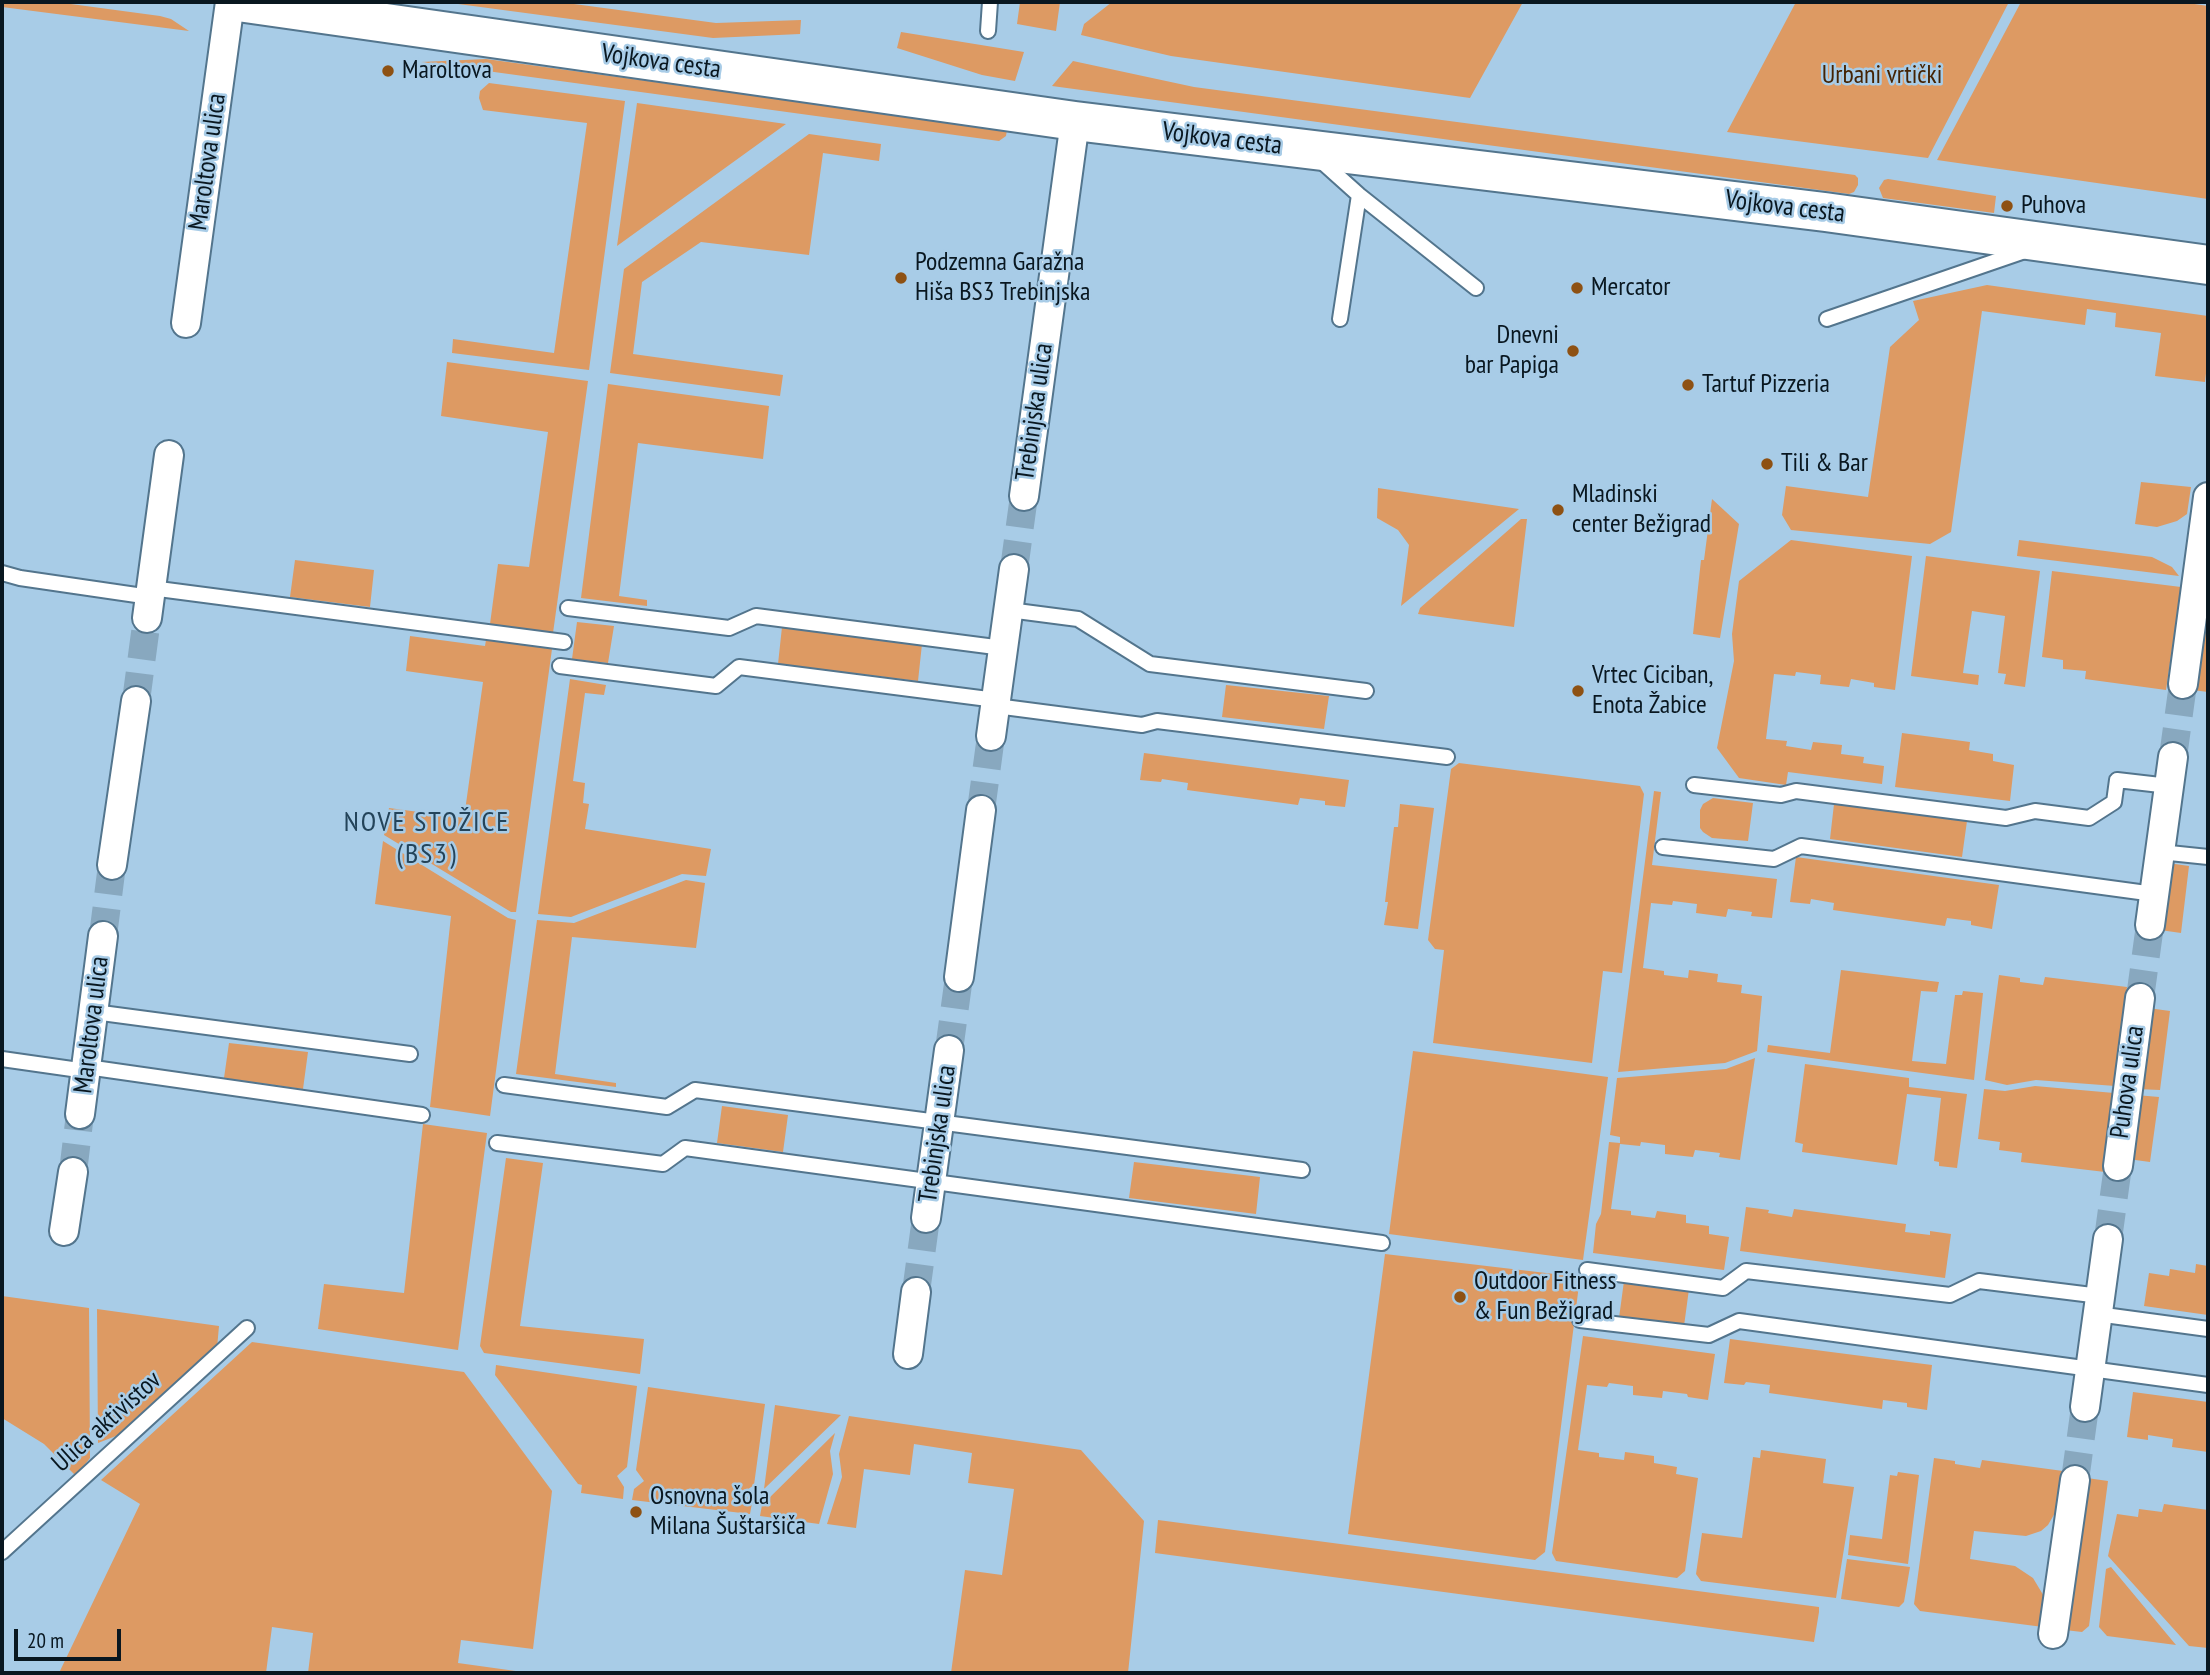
<!DOCTYPE html>
<meta charset="utf-8">
<style>
body{margin:0}
#map{position:relative;width:2210px;height:1675px;overflow:hidden;background:#a8cce7;font-family:"PT Sans Narrow",sans-serif}
canvas{display:block}
.frame{position:absolute;inset:0;border:4px solid #091720;pointer-events:none}
.scale{position:absolute;left:14px;top:1629px;width:107px;height:32px;box-sizing:border-box;border:4px solid #091720;border-top:0;padding-left:9px;font-size:21px;line-height:24px;white-space:nowrap;color:#091720;-webkit-text-stroke:5px #a8cce7;paint-order:stroke}
</style>
<div id="map">
<canvas width="2210" height="1675"></canvas>
<div class="frame"></div>
<div class="scale">20 m</div>
</div>
<script>
const ctx = document.querySelector('canvas').getContext('2d');
ctx.lineJoin = 'round';
function fillPath(path, color) {
  ctx.fillStyle = color;
  ctx.fill(path, 'evenodd');
}
function shape(rows) {
  const path = new Path2D();
  for (const r of rows) {
    path.moveTo(r[0], r[1]);
    for (let i = 2; i < r.length; i += 2) path.lineTo(r[i], r[i + 1]);
  }
  return path;
}
function strokePath(path, color, width, dash) {
  ctx.strokeStyle = color;
  ctx.lineWidth = width;
  ctx.lineCap = dash ? 'butt' : 'round';
  ctx.setLineDash(dash || []);
  ctx.stroke(path);
}
function write(font, color, halo, rows, align = 'center') {
  ctx.font = font + ' "PT Sans Narrow",sans-serif';
  ctx.lineWidth = 5;
  ctx.setLineDash([]);
  ctx.textBaseline = 'middle';
  ctx.strokeStyle = halo;
  ctx.fillStyle = color;
  for (const [text, x, y, turn = 0] of rows) {
    ctx.save();
    ctx.translate(x, y);
    ctx.rotate((+turn || 0) * Math.PI / 180);
    ctx.textAlign = isNaN(turn) ? turn : align;
    if (halo) ctx.strokeText(text, 0, 0);
    ctx.fillText(text, 0, 0);
    ctx.restore();
  }
}
fillPath(shape([
 [2,2,56,2,160,16,171,19,189,31,2,7],
 [443,2,559,2,716,23,801,20,800,34,713,38],
 [1020,2,1060,2,1056,31,1017,24],
 [1112,2,1523,2,1470,98,1171,56,1081,35,1084,24],
 [1796,2,2009,2,1928,158,1727,132],
 [2021,2,2181,2,2208,6,2208,199,1937,160],
 [901,32,1024,52,1015,81,982,75,897,48],
 [486,59,1007,130,1006,136,999,141,421,62],
 [1073,61,1194,87,1855,175,1858,178,1858,185,1854,192,1849,194,1052,86],
 [489,83,625,101,589,370,452,353,453,339,554,353,587,123,483,110,479,98,480,91],
 [637,103,786,124,617,246],
 [809,134,881,144,879,161,823,153,809,255,701,242,642,282,633,354,783,375,780,396,610,373,624,269],
 [1888,179,1996,196,1994,213,1883,198,1879,188,1884,180],
 [1987,285,2208,316,2208,356,2205,382,2155,376,2161,333,2115,327,2116,313,2087,309,2085,325,1982,311,1951,532,1930,544,1791,530,1782,515,1786,486,1868,497,1890,347,1919,320,1913,301],
 [447,362,588,381,553,633,490,624,498,564,529,567,548,432,441,416],
 [608,384,769,406,763,459,638,443,619,596,647,600,647,606,581,598],
 [2141,482,2191,487,2187,514,2177,521,2157,527,2135,524],
 [1378,488,1519,509,1401,606,1409,545,1398,530,1377,518],
 [1712,499,1739,524,1720,638,1693,634,1701,560,1704,560],
 [1521,519,1527,519,1514,627,1418,614,1420,608],
 [1791,540,1912,556,1895,690,1874,687,1874,683,1851,679,1849,687,1820,684,1821,675,1796,672,1795,676,1774,674,1766,739,1787,741,1786,746,1811,750,1813,742,1842,745,1841,754,1864,757,1863,763,1884,766,1882,784,1788,772,1786,785,1739,778,1717,748,1734,661,1732,634,1739,581],
 [2019,540,2152,557,2172,567,2179,576,2017,556],
 [1926,556,2040,571,2025,687,2004,684,2006,674,1998,673,2005,616,1972,611,1963,673,1979,675,1978,685,1911,676],
 [295,560,374,570,370,607,290,597],
 [2052,571,2181,587,2166,690,2085,679,2086,671,2063,669,2063,660,2042,657],
 [2208,591,2208,692,2192,690],
 [577,622,614,626,608,663,572,659],
 [782,627,922,644,918,681,778,664],
 [410,636,485,646,486,640,552,649,516,912,511,912,384,835,389,808,464,818,483,682,406,671],
 [570,679,606,685,604,695,585,693,573,781,585,783,583,803,589,804,585,829,711,849,706,876,682,874,571,917,538,914],
 [1226,685,1329,696,1324,729,1222,717],
 [1902,733,1970,742,1969,750,1993,754,1993,761,2014,765,2010,801,1895,787],
 [1144,753,1349,780,1345,807,1325,805,1325,801,1300,798,1298,805,1187,790,1188,783,1162,779,1161,782,1140,780],
 [1459,763,1640,786,1644,794,1622,973,1603,971,1592,1063,1433,1043,1444,950,1435,949,1428,940,1451,769],
 [1654,791,1661,792,1652,865,1777,879,1772,918,1751,916,1752,912,1728,909,1726,917,1696,913,1697,904,1673,901,1672,905,1651,903,1643,968,1664,971,1664,975,1688,978,1689,970,1718,974,1717,982,1742,985,1741,993,1762,996,1757,1051,1725,1063,1618,1072],
 [1713,798,1753,803,1748,841,1712,838,1703,832,1700,828,1700,810,1703,804],
 [1400,804,1434,808,1418,929,1384,925,1388,902,1385,902,1394,827,1398,827],
 [1834,804,1967,821,1962,857,1830,839],
 [383,841,508,918,516,920,490,1116,430,1107,451,916,375,904],
 [1796,857,1999,885,1992,929,1971,925,1971,921,1947,918,1945,926,1833,910,1834,903,1811,899,1810,904,1790,902],
 [2168,863,2189,866,2181,933,2160,930],
 [686,880,705,883,696,948,572,937,555,1074,616,1083,616,1087,516,1074,537,920,574,923],
 [1841,970,1939,982,1937,992,1921,991,1912,1061,1946,1064,1955,995,1962,995,1963,991,1983,993,1974,1080,1767,1052,1768,1045,1830,1053],
 [1999,975,2020,978,2020,982,2043,985,2045,977,2127,987,2115,1086,2036,1080,2007,1085,1985,1080],
 [2148,1008,2170,1011,2160,1090,2137,1089],
 [229,1043,308,1052,303,1089,224,1078],
 [1413,1051,1608,1077,1583,1260,1389,1234],
 [1755,1058,1740,1160,1719,1157,1720,1153,1695,1150,1693,1157,1665,1154,1665,1145,1641,1142,1640,1146,1620,1144,1611,1209,1631,1211,1631,1215,1655,1218,1657,1211,1686,1215,1686,1223,1709,1226,1709,1234,1729,1237,1724,1270,1593,1253,1596,1224,1601,1214,1609,1142,1620,1143,1620,1137,1610,1135,1617,1078,1726,1069],
 [1805,1064,1909,1078,1909,1087,1967,1094,1957,1168,1939,1166,1939,1162,1934,1161,1941,1098,1907,1094,1897,1165,1802,1152,1803,1144,1795,1142],
 [2035,1086,2114,1093,2105,1172,2021,1162,2022,1153,1999,1150,2000,1142,1978,1139,1984,1089,2005,1091],
 [2136,1095,2159,1097,2150,1162,2128,1159],
 [722,1106,788,1115,783,1152,717,1143],
 [423,1124,487,1133,458,1350,318,1329,324,1284,404,1293],
 [506,1158,543,1163,520,1326,644,1339,640,1374,484,1353,480,1346],
 [1134,1162,1260,1177,1256,1214,1129,1198],
 [1746,1207,1769,1210,1768,1213,1792,1217,1794,1209,1906,1224,1905,1232,1930,1235,1930,1231,1951,1234,1945,1278,1740,1251],
 [1385,1254,1580,1277,1545,1552,1535,1560,1348,1534],
 [2196,1264,2208,1266,2208,1315,2144,1306,2149,1273,2169,1276,2170,1269,2195,1273],
 [1624,1281,1689,1289,1684,1326,1619,1318],
 [2,1296,89,1308,90,1458,76,1476,44,1444,2,1418],
 [97,1309,219,1326,217,1348,121,1434,98,1443],
 [1583,1336,1715,1354,1708,1400,1688,1397,1687,1394,1663,1391,1662,1398,1633,1395,1633,1386,1609,1383,1607,1387,1587,1385,1578,1450,1599,1453,1599,1457,1624,1460,1625,1452,1654,1456,1654,1463,1677,1467,1676,1474,1698,1478,1685,1571,1677,1578,1556,1561,1552,1553],
 [1730,1339,1932,1365,1927,1410,1907,1407,1907,1403,1883,1400,1882,1409,1769,1393,1770,1385,1746,1382,1744,1385,1724,1383],
 [252,1342,464,1372,552,1491,533,1649,461,1640,458,1663,530,1673,308,1673,313,1633,272,1627,266,1673,59,1673,140,1504,101,1480],
 [496,1365,637,1386,627,1467,617,1476,624,1487,623,1499,581,1493,582,1485,578,1484,495,1375],
 [648,1387,765,1404,754,1485,744,1492,752,1503,750,1514,632,1500,634,1489,644,1481,636,1470],
 [2133,1392,2208,1402,2208,1452,2172,1447,2173,1439,2148,1435,2148,1440,2127,1437],
 [775,1405,841,1415,764,1489],
 [849,1416,1081,1450,1144,1521,1128,1673,951,1673,965,1570,1002,1575,1014,1489,968,1483,972,1453,914,1444,910,1475,864,1469,856,1528,827,1524,842,1477,839,1454],
 [835,1433,830,1451,833,1474,819,1524,760,1516,762,1505],
 [1761,1450,1826,1459,1823,1483,1854,1487,1836,1598,1701,1581,1696,1574,1702,1533,1742,1538,1753,1457,1760,1458],
 [1934,1458,1955,1461,1955,1464,1980,1468,1982,1460,2063,1471,2059,1506,2048,1525,2041,1531,2026,1536,1974,1531,1970,1559,2015,1566,2033,1578,2045,1598,2043,1627,1920,1611,1914,1604],
 [1898,1472,1919,1475,1908,1564,1848,1555,1850,1535,1882,1539,1890,1475,1897,1476],
 [2087,1478,2108,1481,2089,1626,2082,1632,2065,1630],
 [2164,1504,2208,1510,2208,1648,2189,1646,2108,1556,2117,1514,2138,1517,2139,1509,2162,1512],
 [1158,1520,1819,1607,1819,1612,1814,1642,1155,1553],
 [1847,1559,1910,1567,1904,1602,1899,1607,1841,1599],
 [2111,1567,2176,1645,2107,1636,2099,1627,2106,1569]
]), '#dd9a63');
strokePath(shape([
 [1014,569,1024,496],
 [136,701,147,618],
 [2173,757,2183,684],
 [981,810,991,736],
 [103,936,112,865],
 [2140,998,2150,925],
 [949,1050,959,977],
 [73,1172,80,1114],
 [2108,1239,2118,1166],
 [916,1292,926,1218],
 [2075,1480,2085,1407]
]), '#88a8bf', 28, [28, 14]);
const lane = shape([
 [988,31,990,2],
 [1320,160,1359,195,1476,288],
 [1340,319,1359,195],
 [1827,319,2025,251],
 [2,573,20,578,150,597],
 [151,588,564,642],
 [568,608,729,628,756,616,1003,648],
 [1009,610,1078,619,1150,664,1366,691],
 [560,666,716,686,739,667,996,700],
 [996,706,1142,725,1157,721,1447,757],
 [1694,785,1781,795,1796,791,2006,818,2035,811,2089,818,2114,802,2117,780,2169,786],
 [1663,847,1774,859,1801,846,2154,894],
 [2160,852,2208,857],
 [94,1012,410,1054],
 [2,1059,86,1071],
 [87,1067,422,1115],
 [504,1085,667,1107,695,1090,1302,1170],
 [497,1143,663,1164,685,1148,1382,1243],
 [1587,1270,1723,1288,1746,1271,1950,1295,1979,1281,2100,1296],
 [2097,1314,2208,1329],
 [1580,1320,1709,1335,1739,1321,2208,1385],
 [2,1552,247,1328]
]);
const street = shape([
 [186,323,230,2],
 [1024,496,1075,121],
 [147,618,169,455],
 [2183,684,2208,497],
 [991,736,1014,569],
 [112,865,136,701],
 [2150,925,2173,757],
 [959,977,981,810],
 [80,1114,103,936],
 [2118,1166,2140,998],
 [926,1218,949,1050],
 [64,1231,73,1172],
 [908,1354,916,1292],
 [2085,1407,2108,1239],
 [2053,1634,2075,1480]
]);
const secondary = shape([
 [238,2,1075,121,1825,212,2208,265]
]);
strokePath(lane, '#53758d', 18);
strokePath(street, '#53758d', 32);
strokePath(secondary, '#53758d', 42);
strokePath(lane, '#fff', 14);
strokePath(street, '#fff', 28);
strokePath(secondary, '#fff', 38);
for (const [x, y, r, color] of [
 [388,71,7,"#8e5113"],
 [2007,206,7,"#8e5113"],
 [901,278,7,"#8e5113"],
 [1577,288,7,"#8e5113"],
 [1573,351,7,"#8e5113"],
 [1688,385,7,"#8e5113"],
 [1767,464,7,"#8e5113"],
 [1558,510,7,"#8e5113"],
 [1578,691,7,"#8e5113"],
 [1460,1297,7,"#8e5113"],
 [636,1512,7,"#8e5113"]
]) {
  const dot = new Path2D();
  dot.arc(x, y, r, 0, 2 * Math.PI);
  ctx.fillStyle = color;
  ctx.fill(dot);
  strokePath(dot, '#a8cce7', 2.5);
}
write('26px', '#091720', '#a8cce7', [
 ["Vojkova cesta",661,62,8],
 ["Vojkova cesta",1222,139,7],
 ["Maroltova ulica",208,162,-82],
 ["Vojkova cesta",1785,207,7],
 ["Trebinjska ulica",1035,412,-82],
 ["Maroltova ulica",92,1025,-83],
 ["Puhova ulica",2128,1082,-82],
 ["Trebinjska ulica",938,1134,-82],
 ["Ulica aktivistov",107,1422,-42]
]);
write('26px', '#091720', '#a8cce7', [
 ["Maroltova",402,71],
 ["Puhova",2021,206],
 ["Podzemna Garažna",915,263],
 ["Hiša BS3 Trebinjska",915,293],
 ["Mercator",1591,288],
 ["Dnevni",1559,336,"right"],
 ["bar Papiga",1559,366,"right"],
 ["Tartuf Pizzeria",1702,385],
 ["Tili & Bar",1781,464],
 ["Mladinski",1572,495],
 ["center Bežigrad",1572,525],
 ["Vrtec Ciciban,",1592,676],
 ["Enota Žabice",1592,706],
 ["Outdoor Fitness",1474,1282],
 ["& Fun Bežigrad",1474,1312],
 ["Osnovna šola",650,1497],
 ["Milana Šuštaršiča",650,1527]
], 'left');
write('26px', '#442303', '#a8cce7', [
 ["Urbani vrtički",1882,76]
]);
ctx.letterSpacing = '2px';
write('28px', '#24445a', '#a8cce7', [
 ["NOVE STOŽICE",427,823],
 ["(BS3)",427,855]
]);
ctx.letterSpacing = '0px';
</script>
